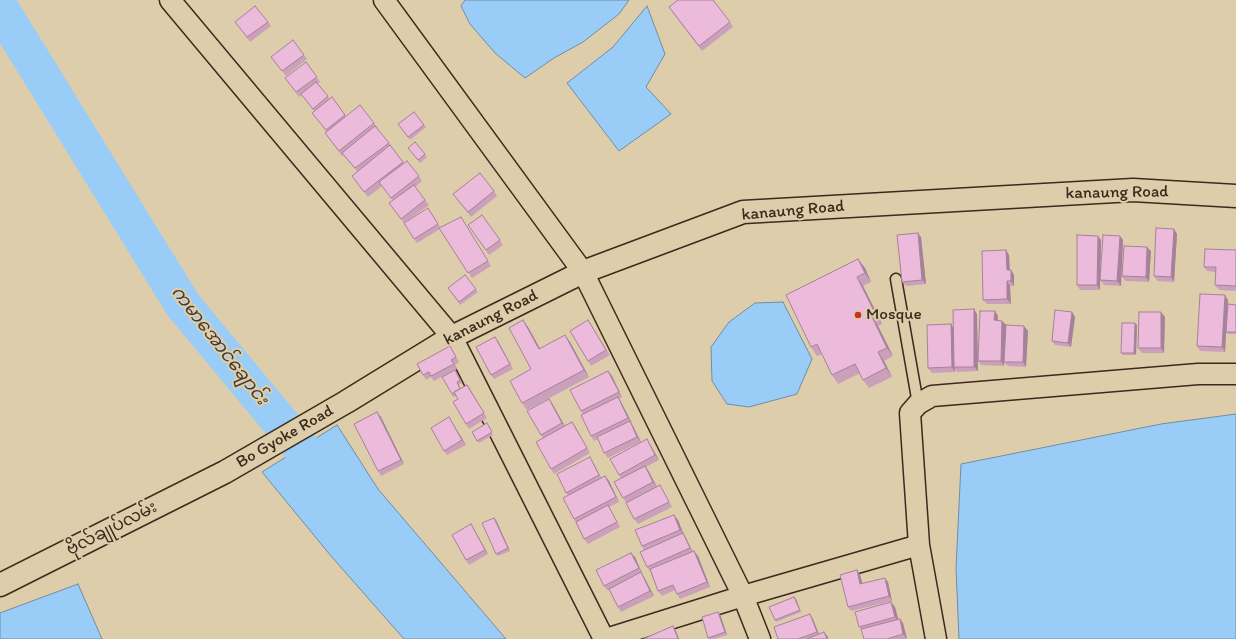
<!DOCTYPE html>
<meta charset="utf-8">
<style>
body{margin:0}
canvas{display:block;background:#decdaa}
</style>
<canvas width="1236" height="639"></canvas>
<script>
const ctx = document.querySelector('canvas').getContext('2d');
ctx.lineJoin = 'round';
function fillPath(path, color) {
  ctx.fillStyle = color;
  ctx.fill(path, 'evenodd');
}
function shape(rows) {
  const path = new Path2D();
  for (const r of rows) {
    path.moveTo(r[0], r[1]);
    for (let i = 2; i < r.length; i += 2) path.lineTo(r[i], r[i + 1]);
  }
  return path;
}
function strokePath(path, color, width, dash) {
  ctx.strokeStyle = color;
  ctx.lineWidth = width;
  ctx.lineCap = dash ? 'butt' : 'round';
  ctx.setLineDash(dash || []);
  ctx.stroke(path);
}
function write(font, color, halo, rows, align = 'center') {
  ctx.font = font + ' Itim,"Noto Sans Myanmar",sans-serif';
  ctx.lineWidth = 4;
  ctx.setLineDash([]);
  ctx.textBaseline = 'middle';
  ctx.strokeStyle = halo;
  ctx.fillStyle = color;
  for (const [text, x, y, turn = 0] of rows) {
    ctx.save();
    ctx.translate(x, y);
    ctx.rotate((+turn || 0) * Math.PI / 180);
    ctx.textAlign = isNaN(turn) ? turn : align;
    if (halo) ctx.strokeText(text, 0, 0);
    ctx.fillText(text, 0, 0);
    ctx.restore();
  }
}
const water = shape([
 [465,0,629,0,619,14,583,42,554,58,525,78,495,53,470,24,461,6,465,0],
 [647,6,665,54,646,87,671,114,619,151,567,83,613,47,647,6],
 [783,302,812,359,797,394,749,407,727,404,712,381,711,347,729,322,755,303,783,302],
 [1236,414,1236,639,959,639,956,568,961,464,1161,424,1236,414],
 [337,425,378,489,506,639,404,639,331,556,262,472,337,425],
 [78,584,102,639,0,639,0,613,78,584]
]);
fillPath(water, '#99cdf7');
strokePath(water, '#738ca0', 1);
strokePath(shape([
 [0,8,183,305,334,487]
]), '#99cdf7', 37);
const lane = shape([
 [896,279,918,404]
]);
const street = shape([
 [170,0,452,337,604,639],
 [384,0,583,272,743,596,760,639],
 [606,639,743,596,919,545],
 [936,639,919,545,910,413,918,404,932,396,1198,374,1236,374]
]);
const secondary = shape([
 [0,585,225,472,346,402,452,337,583,272,743,212,1133,190,1236,196]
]);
strokePath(lane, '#3b2a1e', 13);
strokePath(street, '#3b2a1e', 23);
strokePath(secondary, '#3b2a1e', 25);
strokePath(lane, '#decdaa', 10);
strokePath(street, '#decdaa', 20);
strokePath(secondary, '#decdaa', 22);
fillPath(shape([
 [672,12,730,22,733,27,702,51],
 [235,22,268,22,271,26,250,42],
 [304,55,307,59,286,76,271,57],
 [306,62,320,82,318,84,330,99,332,97,346,116,374,123,378,128,377,129,389,143,404,163,419,176,422,181,415,187,429,205,404,223,389,203,393,201,382,186,368,197,355,180,357,171,343,155,342,156,328,137,325,133,326,131,312,113,314,111,302,95,299,97,285,78],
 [414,112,426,127,410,140,398,124],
 [415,142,427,157,420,163,408,148],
 [494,191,497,196,471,217,453,194],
 [432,213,440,227,464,222,491,266,472,278,440,229,417,243,414,239],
 [482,215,503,245,489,255,468,225],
 [1174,229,1177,234,1174,282,1157,281,1154,276],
 [1098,236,1101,240,1100,277,1120,236,1123,240,1121,286,1104,285,1100,280,1100,290,1080,290,1077,285],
 [921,237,926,284,906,286,902,282],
 [1006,250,1009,255,1010,270,1011,270,1014,275,1014,286,1010,286,1011,304,987,304,983,300],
 [1236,250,1236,291,1219,290,1215,285,1216,272,1207,271,1204,267],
 [1151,251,1149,282,1125,281,1122,276],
 [858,259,865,268,871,282,863,286,882,324,878,326,893,356,884,361,892,377,869,388,863,380,860,373,838,384,832,375,822,354,817,356,811,347],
 [465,275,478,292,460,305,448,288],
 [1228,300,1225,352,1200,351,1197,346],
 [1236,305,1236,334,1228,334,1226,332],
 [995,311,998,316,998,321,1002,321,1006,325,1004,366,981,365,978,361],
 [1072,312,1075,317,1071,347,1055,345,1052,341],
 [977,314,978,371,957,372,955,369,955,372,932,373,928,368,951,324,953,328],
 [1165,317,1164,353,1142,353,1138,348],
 [523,320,528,327,540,348,570,342,589,377,527,410,522,403,531,369],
 [588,320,610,355,591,366,588,361],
 [1137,325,1136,355,1123,355,1121,353],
 [1024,326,1028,331,1026,367,1008,366,1004,362],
 [498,341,513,369,494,379,491,375],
 [450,346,453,351,459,362,455,365,457,369,434,381,431,377,426,380,423,375],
 [608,371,612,376,622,397,619,399,621,402,641,442,650,444,659,460,646,467,657,487,626,503,623,498,621,478,619,475,640,442,608,458,604,453,598,439,594,441,591,436,583,414,581,411],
 [457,373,462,383,459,385,460,388,467,385,487,418,469,429,466,424,458,399,456,396,453,397,452,394],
 [549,399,552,403,564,426,572,422,590,453,554,474,551,469,543,438,541,435],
 [381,417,404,464,381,476,378,471],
 [452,422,466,445,447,455,444,451],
 [488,425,493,435,479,443,477,441],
 [590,457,593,462,601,478,605,476,609,481,619,502,609,507,620,527,588,544,584,539,574,519,568,495,566,493],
 [663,490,672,507,638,524,634,519],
 [674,515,678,520,683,533,686,538,693,552,698,556,710,587,680,599,677,594,675,590,662,596,658,591,650,571,647,567,644,550,642,546],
 [496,520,510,551,498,556,496,554],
 [471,524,474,529,488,554,469,565,466,560],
 [635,557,642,573,644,577,654,596,621,612,618,607,609,590,607,590,604,586],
 [857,570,860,575,862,583,888,582,892,601,851,611,848,607],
 [796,599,801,612,776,622,775,620],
 [895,607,898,619,900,619,903,623,907,639,864,639,862,631,859,627],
 [718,612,720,614,727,635,714,639,709,639,708,638],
 [813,619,819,634,828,637,828,639,778,639]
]), '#cba0bb');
fillPath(shape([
 [1174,229,1177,234,1174,282,1171,277],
 [918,233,921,237,926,284,922,280],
 [1098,236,1101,240,1100,290,1097,285],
 [1120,236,1123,240,1121,286,1117,281],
 [1147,247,1151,251,1149,282,1146,277],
 [1006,250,1009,255,1010,275,1007,270],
 [858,259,865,268,871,282,865,273],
 [1011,270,1014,275,1014,286,1011,281],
 [857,277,863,286,882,324,876,315],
 [1007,281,1010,286,1011,304,1007,299],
 [1225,295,1228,300,1225,352,1222,347],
 [974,309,977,314,978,371,974,367],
 [995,311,998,316,997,325,994,320],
 [1072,312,1075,317,1071,347,1068,343],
 [1161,312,1165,317,1164,353,1161,348],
 [872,317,878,326,893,356,887,348],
 [523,320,528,327,544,356,539,349],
 [1002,321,1006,325,1004,366,1001,361],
 [1135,323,1137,325,1136,355,1134,353],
 [951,324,954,329,954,367,955,369,955,372,952,367],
 [1024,326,1028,331,1026,367,1023,362],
 [565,335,570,342,589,377,584,370],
 [495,337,498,341,513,369,510,364],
 [878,352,884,361,892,377,886,368],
 [608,371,612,376,622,397,619,392],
 [467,385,470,389,487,418,484,413],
 [618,397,621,402,632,423,628,418],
 [549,399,552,403,566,428,562,423],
 [377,412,381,417,404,464,401,460],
 [449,417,452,422,466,445,462,440],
 [630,421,633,426,641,442,637,437],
 [572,422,575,426,590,453,587,448],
 [647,439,650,444,659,460,655,455],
 [590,457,593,462,602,480,599,475],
 [645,466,648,470,657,487,653,482],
 [605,476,609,481,619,502,616,497],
 [674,515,678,520,684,535,680,530],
 [494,518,496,520,510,551,508,548],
 [471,524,474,529,488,554,485,550],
 [683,533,686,538,693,553,690,548],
 [694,551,698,556,710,587,707,582],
 [631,553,635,557,642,573,639,568],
 [857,570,860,575,864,589,860,584],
 [641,572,644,577,654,596,650,591],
 [885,578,888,582,892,601,889,596],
 [794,597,796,599,801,612,800,610],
 [891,602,895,607,899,622,895,617],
 [718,612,720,614,727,635,725,632],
 [810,614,813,619,820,637,817,632],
 [900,619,903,623,907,639,903,634],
 [673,626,676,631,679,639,678,639],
 [824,632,828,637,828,639,827,639]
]), '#a58299');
const building = shape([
 [678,0,713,0,730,22,699,46,669,7,678,0],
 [255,6,268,22,247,37,235,22,255,6],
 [293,40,304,55,282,71,271,57,293,40],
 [306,62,317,77,296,92,285,78,306,62],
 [316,82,328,96,313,109,301,94,316,82],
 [332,97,345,115,326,130,312,113,332,97],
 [360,105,374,123,339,151,325,133,360,105],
 [414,112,424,125,408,137,398,124,414,112],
 [375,126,389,143,355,168,342,153,375,126],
 [415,142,425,154,418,160,408,148,415,142],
 [390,145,403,162,364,192,352,176,390,145],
 [407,161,419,176,391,198,379,182,407,161],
 [480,173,494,191,468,212,453,194,480,173],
 [414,185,425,200,401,219,389,203,414,185],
 [428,208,438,224,414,239,404,223,428,208],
 [482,215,500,240,486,250,468,225,482,215],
 [461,217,488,261,468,273,439,228,461,217],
 [1156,228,1174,229,1171,277,1154,276,1156,228],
 [918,233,922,280,902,282,897,235,918,233],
 [1077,235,1098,236,1097,285,1077,285,1077,235],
 [1103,235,1120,236,1117,281,1100,280,1103,235],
 [1124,246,1147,247,1146,277,1122,276,1124,246],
 [1205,249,1236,250,1236,286,1215,285,1216,267,1204,267,1205,249],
 [1006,250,1007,270,1011,270,1011,281,1007,281,1007,299,983,300,982,251,1006,250],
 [858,259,865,273,857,277,876,315,872,317,887,348,878,352,886,368,863,380,855,364,832,375,817,344,811,347,786,295,858,259],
 [465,275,476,289,459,302,448,288,465,275],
 [1200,294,1225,295,1222,347,1197,346,1200,294],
 [1228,304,1236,305,1236,332,1226,332,1228,304],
 [974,309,974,367,954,367,953,310,974,309],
 [1055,310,1072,312,1068,343,1052,341,1055,310],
 [980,311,995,311,994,320,1002,321,1001,361,978,361,980,311],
 [1139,312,1161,312,1161,348,1138,348,1139,312],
 [523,320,539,349,565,335,584,370,522,403,510,381,531,369,509,328,523,320],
 [588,320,606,350,588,361,570,331,588,320],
 [1122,323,1135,323,1134,353,1121,353,1122,323],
 [951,324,952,367,928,368,927,325,951,324],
 [1006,325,1024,326,1023,362,1004,362,1006,325],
 [495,337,510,364,491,375,476,347,495,337],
 [450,346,456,357,451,360,454,364,431,376,429,372,423,375,417,364,450,346],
 [455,370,460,380,457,382,460,389,454,392,454,393,452,394,442,377,455,370],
 [608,371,619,392,581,411,570,390,608,371],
 [467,385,484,413,466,424,453,402,458,399,454,392,467,385],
 [618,397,628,418,591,436,581,415,618,397],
 [549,399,562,423,541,435,527,411,549,399],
 [377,412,401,460,378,471,354,424,377,412],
 [449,417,462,440,444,451,431,428,449,417],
 [630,421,637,437,604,453,597,437,630,421],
 [572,422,587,448,551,469,536,442,572,422],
 [487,423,492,432,477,441,472,432,487,423],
 [647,439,655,455,619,475,610,459,647,439],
 [590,457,599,475,566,493,557,474,590,457],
 [645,466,653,482,623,498,614,482,645,466],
 [605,476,616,497,574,519,563,498,605,476],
 [660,485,669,502,634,519,626,503,660,485],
 [608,505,617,522,584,539,576,522,608,505],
 [674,515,680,530,642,546,635,530,674,515],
 [494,518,508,548,496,554,482,523,494,518],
 [471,524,485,550,466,560,452,535,471,524],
 [683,533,690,548,647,567,640,552,683,533],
 [694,551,707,582,677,594,673,585,658,591,650,569,694,551],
 [631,553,639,568,604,586,596,570,631,553],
 [857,570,860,584,885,578,889,596,848,607,840,575,857,570],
 [641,572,650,591,618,607,609,589,641,572],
 [794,597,800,610,775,620,769,607,794,597],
 [891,602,895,617,859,627,855,612,891,602],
 [718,612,725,632,708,638,702,617,718,612],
 [810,614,817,632,798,639,778,639,774,627,810,614],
 [900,619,903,634,887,639,864,639,861,629,900,619],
 [673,626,678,639,643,639,673,626],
 [824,632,827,639,807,639,824,632]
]);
fillPath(building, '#ecbada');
strokePath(building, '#a58299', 1);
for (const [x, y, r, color] of [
 [858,315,4,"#c8321e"]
]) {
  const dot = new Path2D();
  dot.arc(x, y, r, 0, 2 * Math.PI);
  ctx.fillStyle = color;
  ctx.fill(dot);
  strokePath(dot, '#decdaa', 1.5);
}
write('17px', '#3b2a1e', '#decdaa', [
 ["kanaung Road",1117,193,-1],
 ["kanaung Road",793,211,-5],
 ["kanaung Road",491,318,-27],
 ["Bo Gyoke Road",285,437,-30],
 ["ဗိုလ်ချုပ်လမ်း",112,529,-27]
]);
write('17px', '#3b2a1e', '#decdaa', [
 ["Mosque",866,315]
], 'left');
write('italic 18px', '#443a34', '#decdaa', [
 ["ကမာအောင်ချောင်း",219,346,52]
]);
</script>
